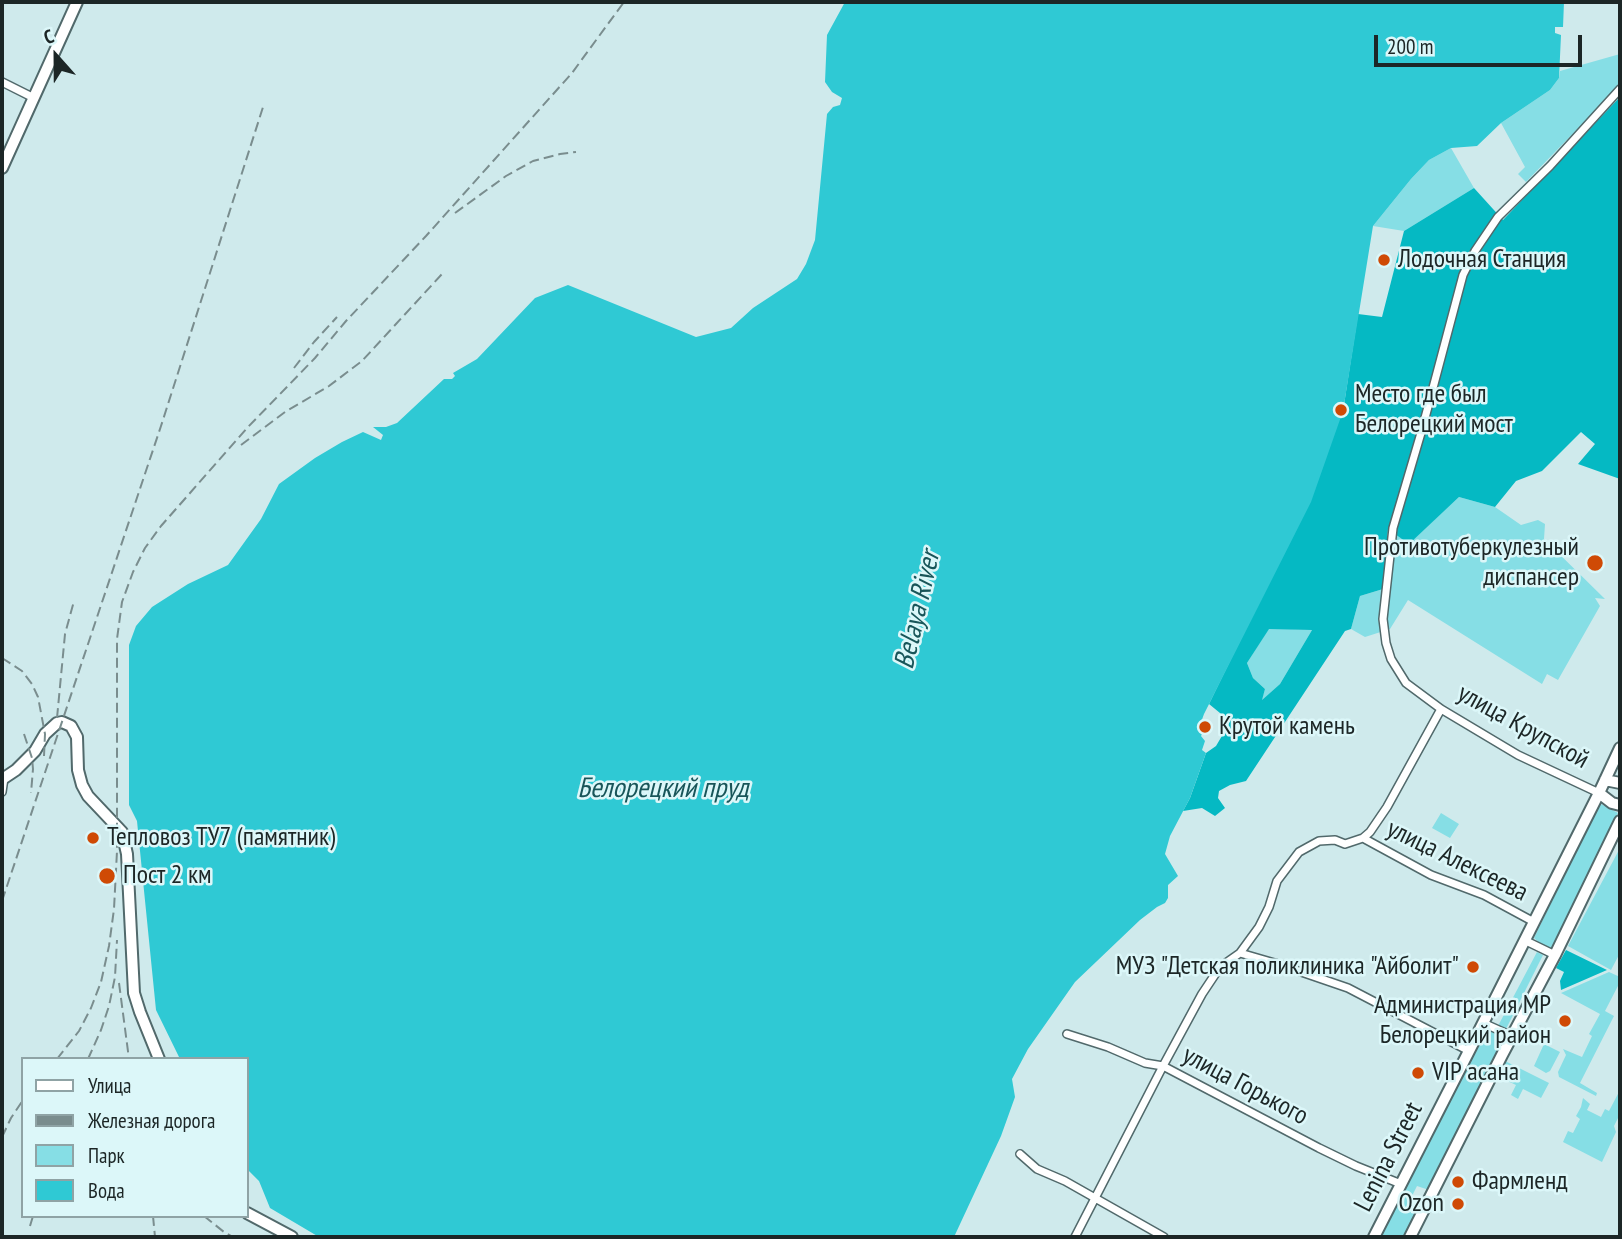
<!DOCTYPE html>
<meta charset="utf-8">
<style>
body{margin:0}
#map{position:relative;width:1622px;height:1239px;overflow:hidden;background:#cfeaec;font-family:"PT Sans Narrow",sans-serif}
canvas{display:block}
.frame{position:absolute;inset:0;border:4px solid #1c2626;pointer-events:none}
.legend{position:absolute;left:21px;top:1057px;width:228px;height:161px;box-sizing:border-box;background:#dcf7f9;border:2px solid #8fa3a5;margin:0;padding:9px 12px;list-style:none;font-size:21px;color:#1c2626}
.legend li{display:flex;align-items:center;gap:14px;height:35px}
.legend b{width:35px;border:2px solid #8fa3a5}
.north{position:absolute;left:21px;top:21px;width:70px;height:70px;-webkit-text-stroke:5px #dcf7f9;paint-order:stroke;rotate:339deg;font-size:19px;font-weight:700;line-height:28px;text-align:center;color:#1c2626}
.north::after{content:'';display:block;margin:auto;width:24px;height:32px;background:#1c2626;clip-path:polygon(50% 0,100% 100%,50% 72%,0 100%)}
.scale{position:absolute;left:1374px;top:35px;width:208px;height:32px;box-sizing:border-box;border:4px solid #1c2626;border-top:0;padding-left:9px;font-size:21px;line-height:24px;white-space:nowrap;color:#1c2626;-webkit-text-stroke:5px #dcf7f9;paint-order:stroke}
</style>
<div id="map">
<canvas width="1622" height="1239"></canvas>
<div class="frame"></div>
<ul class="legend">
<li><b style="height:9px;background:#fff"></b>Улица</li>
<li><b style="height:9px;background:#7a8d8e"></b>Железная дорога</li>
<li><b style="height:19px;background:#86dee5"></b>Парк</li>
<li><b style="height:19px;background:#2fc9d4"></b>Вода</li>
</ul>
<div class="north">С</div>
<div class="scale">200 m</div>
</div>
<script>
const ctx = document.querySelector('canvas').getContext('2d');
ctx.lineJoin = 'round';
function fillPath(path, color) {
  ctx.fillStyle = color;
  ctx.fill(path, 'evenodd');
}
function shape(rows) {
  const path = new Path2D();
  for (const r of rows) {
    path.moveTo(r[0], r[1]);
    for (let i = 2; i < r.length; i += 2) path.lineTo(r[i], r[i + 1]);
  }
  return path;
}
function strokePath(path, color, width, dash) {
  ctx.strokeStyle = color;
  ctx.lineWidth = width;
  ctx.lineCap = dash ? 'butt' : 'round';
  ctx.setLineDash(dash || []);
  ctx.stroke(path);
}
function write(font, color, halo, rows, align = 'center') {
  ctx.font = font + ' "PT Sans Narrow",sans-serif';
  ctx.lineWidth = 5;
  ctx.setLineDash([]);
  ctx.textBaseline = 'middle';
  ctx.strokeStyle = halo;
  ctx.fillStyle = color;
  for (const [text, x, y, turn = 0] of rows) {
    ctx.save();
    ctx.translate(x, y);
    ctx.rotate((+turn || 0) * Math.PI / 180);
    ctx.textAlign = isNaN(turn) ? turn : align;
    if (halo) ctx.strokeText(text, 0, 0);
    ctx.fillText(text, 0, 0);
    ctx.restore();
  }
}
fillPath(shape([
 [1620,54,1620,85,1526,182,1518,174,1525,167,1501,123,1550,90,1559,78,1560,71],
 [1451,148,1474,188,1404,231,1373,226,1411,179,1429,160],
 [1459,497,1495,507,1521,525,1538,520,1545,524,1544,539,1605,599,1595,598,1600,606,1558,680,1547,674,1542,684,1408,600,1390,629,1365,637,1351,629,1360,596,1383,589,1388,529,1409,543],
 [1269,628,1312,630,1280,684,1261,701,1265,689,1253,678,1247,663],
 [1599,803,1618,813,1554,949,1544,947,1534,938],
 [1441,813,1459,824,1450,838,1432,828],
 [1620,848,1620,953,1611,970,1568,946],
 [1537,952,1543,955,1506,1029,1498,1026],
 [1609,972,1620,977,1620,982,1605,1011,1614,1016,1580,1083,1597,1093,1596,1096,1559,1077,1558,1072,1566,1055,1563,1049,1582,1057,1592,1036,1589,1034,1600,1014,1561,993],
 [1490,1030,1498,1034,1506,1041,1429,1190,1417,1186,1407,1206,1418,1211,1405,1237,1379,1237,1484,1032],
 [1544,1044,1560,1052,1550,1071,1546,1073,1534,1066],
 [1503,1060,1549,1083,1541,1098,1523,1089,1518,1099,1511,1095,1516,1085,1495,1075],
 [1620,1090,1620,1114,1614,1126,1616,1132,1602,1162,1563,1142,1568,1131,1573,1133,1580,1119,1576,1116,1581,1107,1583,1098,1590,1104,1587,1110,1601,1117,1605,1109,1609,1111]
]), '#86dee5');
fillPath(shape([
 [1620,97,1620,479,1578,464,1595,444,1581,432,1542,471,1516,481,1495,507,1459,497,1409,544,1388,529,1383,589,1360,596,1351,629,1345,631,1246,781,1230,785,1219,791,1218,798,1225,808,1215,816,1202,808,1183,811,1190,798,1206,753,1216,746,1229,724,1220,713,1209,704,1247,626,1343,411,1358,314,1382,317,1404,231,1474,188,1503,220],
 [1269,629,1312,630,1280,684,1262,700,1265,689,1253,678,1247,663],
 [1566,950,1607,970,1561,990,1560,981,1564,972,1556,968]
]), '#05b9c3');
fillPath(shape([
 [845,2,1564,2,1563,27,1555,27,1555,33,1561,35,1559,78,1550,90,1501,123,1477,146,1451,148,1429,160,1411,179,1373,226,1343,411,1311,502,1204,714,1200,725,1203,732,1201,736,1205,741,1202,750,1206,753,1190,798,1170,836,1165,854,1178,876,1168,885,1168,898,1165,903,1157,907,1140,920,1075,982,1028,1049,1012,1079,1015,1097,1001,1136,954,1237,319,1237,270,1208,259,1181,247,1169,247,1059,180,1059,156,1010,137,821,129,805,129,645,136,626,152,607,188,584,228,565,261,519,279,484,315,458,342,442,363,432,381,440,383,435,373,427,386,427,397,423,444,379,452,379,455,376,453,373,477,359,535,298,568,285,696,337,731,328,753,308,797,279,806,264,815,240,827,114,833,107,840,105,842,98,832,92,825,82,827,35]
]), '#2fc9d4');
const street = shape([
 [2,82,34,98],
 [1441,709,1387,807,1370,832,1363,838,1431,875,1484,895,1534,922],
 [2,792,4,778],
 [1599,793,1518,755,1441,709,1406,683,1391,659,1386,643,1383,619,1393,528,1421,433,1463,275,1475,251,1498,217,1550,166,1620,89],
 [1524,940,1555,955],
 [1240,953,1278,964,1348,988,1469,1051],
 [1483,1023,1512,1036],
 [1067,1034,1108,1047,1145,1063,1163,1066,1319,1148,1356,1166,1401,1184],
 [1020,1154,1037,1169,1065,1181,1164,1237],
 [1075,1237,1163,1066,1202,994,1220,967,1240,953,1259,927,1269,907,1277,881,1299,852,1319,841,1335,840,1345,844,1363,838]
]);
const secondary = shape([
 [2,168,77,2],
 [2,778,4,778,16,770,35,751,45,734,57,723,62,722,71,726,77,737,78,770,82,785,88,796,122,832,127,854,134,993,140,1012,159,1059],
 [1605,780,1620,783],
 [1599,793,1612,803,1620,805],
 [247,1213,292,1237],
 [1374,1237,1469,1051,1599,793,1620,748],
 [1410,1237,1502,1055,1555,955,1620,821]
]);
strokePath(street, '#51696b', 10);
strokePath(secondary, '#51696b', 14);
strokePath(street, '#fff', 7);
strokePath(secondary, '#fff', 10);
strokePath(shape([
 [455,213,506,176,533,161,560,154,576,152],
 [294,368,314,342,337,317],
 [241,445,285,412,329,386,362,361,442,274],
 [2,658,22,671,32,684,38,697,45,734,44,756],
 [57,718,65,634,74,601],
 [24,734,32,758,33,769,31,793],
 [2,901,161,426,264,104],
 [119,983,129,1059],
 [57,1059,79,1031,91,1008,101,982,109,946,114,909,117,851,117,639,122,602,133,572,145,548,161,526,248,427,315,358,346,321,426,236,572,73,624,2],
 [88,1059,101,1030,109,1006,115,977,117,940],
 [2,1137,11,1118,23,1100],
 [153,1216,155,1237],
 [204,1216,224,1232,233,1237],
 [30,1226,33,1216]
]), '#7a8d8e', 2, [10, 5]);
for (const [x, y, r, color] of [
 [1384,260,7,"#cf4a05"],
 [1341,410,7,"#cf4a05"],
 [1595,563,9,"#cf4a05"],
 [1205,727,7,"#cf4a05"],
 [93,838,7,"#cf4a05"],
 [107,876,9,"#cf4a05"],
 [1473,967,7,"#cf4a05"],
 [1565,1021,7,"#cf4a05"],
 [1418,1073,7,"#cf4a05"],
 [1458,1182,7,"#cf4a05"],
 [1458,1204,7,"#cf4a05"]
]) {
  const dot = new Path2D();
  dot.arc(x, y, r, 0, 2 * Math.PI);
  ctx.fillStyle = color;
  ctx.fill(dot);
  strokePath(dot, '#dcf7f9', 2.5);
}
write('26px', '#1c2626', '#dcf7f9', [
 ["Лодочная Станция",1398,260],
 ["Место где был",1355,395],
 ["Белорецкий мост",1355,425],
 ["Противотуберкулезный",1579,548,"right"],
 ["диспансер",1579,578,"right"],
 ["Крутой камень",1219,727],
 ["Тепловоз ТУ7 (памятник)",107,838],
 ["Пост 2 км",123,876],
 ["МУЗ \"Детская поликлиника \"Айболит\"",1459,967,"right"],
 ["Администрация МР",1551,1006,"right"],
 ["Белорецкий район",1551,1036,"right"],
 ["VIP асана",1432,1073],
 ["Фармленд",1472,1182],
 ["Ozon",1444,1204,"right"]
], 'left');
write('26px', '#1c2626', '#dcf7f9', [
 ["улица Крупской",1523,727,29],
 ["улица Алексеева",1457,861,26],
 ["улица Горького",1245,1086,28],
 ["Lenina Street",1389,1157,-63]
]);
write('italic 28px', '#185559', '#dcf7f9', [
 ["Belaya River",918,610,-77],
 ["Белорецкий пруд",663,789]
]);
</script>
